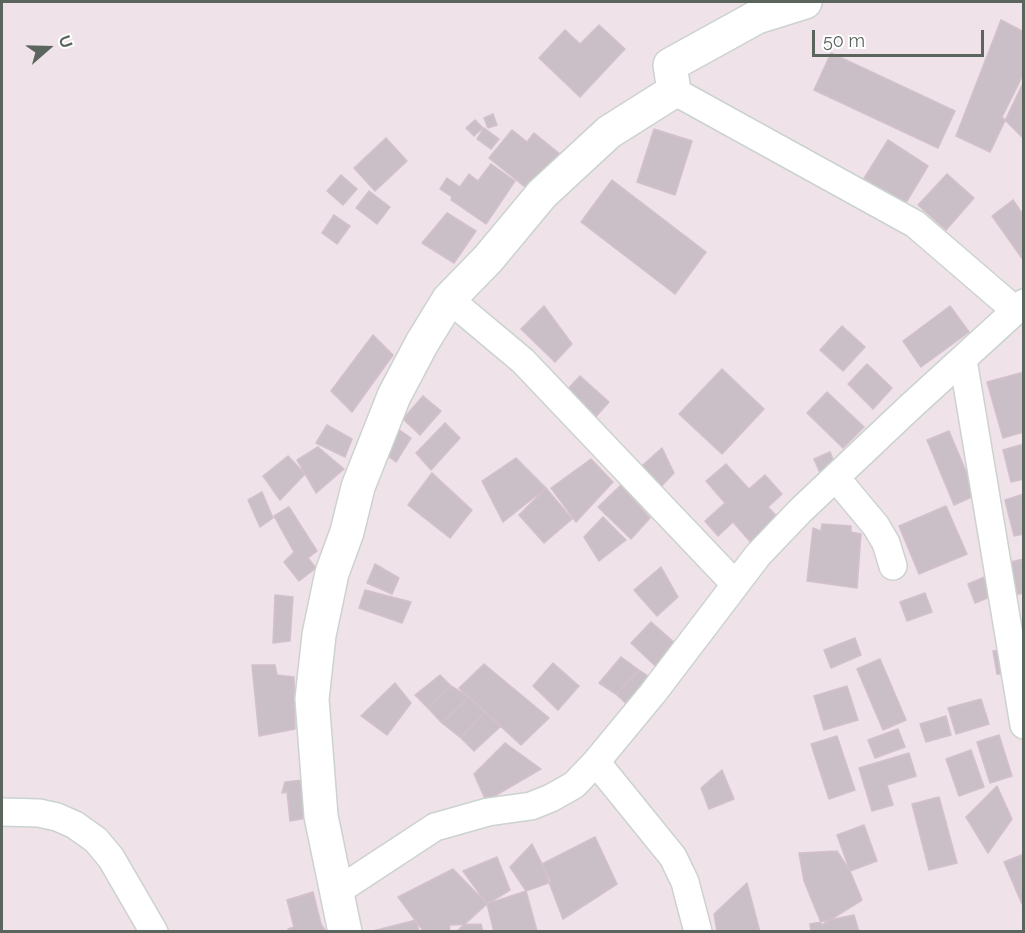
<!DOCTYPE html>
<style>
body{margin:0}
#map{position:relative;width:1025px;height:933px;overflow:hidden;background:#efe2e9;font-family:Raleway,sans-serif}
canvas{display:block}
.frame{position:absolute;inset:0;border:3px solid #5b655d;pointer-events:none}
.north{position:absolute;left:18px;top:18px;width:60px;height:60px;-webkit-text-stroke:4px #fff;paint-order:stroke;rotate:70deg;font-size:16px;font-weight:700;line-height:24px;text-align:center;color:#5b655d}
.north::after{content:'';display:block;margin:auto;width:21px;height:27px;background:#5b655d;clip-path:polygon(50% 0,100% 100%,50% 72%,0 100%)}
.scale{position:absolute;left:812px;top:30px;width:172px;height:27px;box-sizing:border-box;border:3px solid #5b655d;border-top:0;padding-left:8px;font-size:18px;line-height:21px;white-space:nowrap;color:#5b655d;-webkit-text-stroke:4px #fff;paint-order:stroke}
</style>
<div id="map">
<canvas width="1025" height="933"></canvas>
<div class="frame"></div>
<div class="north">U</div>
<div class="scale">50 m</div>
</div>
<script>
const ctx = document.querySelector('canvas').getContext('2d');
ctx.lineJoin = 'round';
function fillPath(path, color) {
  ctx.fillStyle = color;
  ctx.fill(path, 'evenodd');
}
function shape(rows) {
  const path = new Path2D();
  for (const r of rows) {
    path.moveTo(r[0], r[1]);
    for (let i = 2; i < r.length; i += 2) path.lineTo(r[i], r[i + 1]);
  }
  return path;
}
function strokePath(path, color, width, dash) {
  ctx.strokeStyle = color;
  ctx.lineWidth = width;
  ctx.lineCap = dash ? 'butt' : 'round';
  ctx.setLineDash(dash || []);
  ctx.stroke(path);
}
const building = shape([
 [1001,20,1024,32,1024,81,990,152,956,136,1001,20],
 [599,25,625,49,580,97,539,58,565,30,580,44,599,25],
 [831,53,955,111,938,148,814,90,831,53],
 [1024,73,1024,139,1002,117,1024,73],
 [493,114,497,125,488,128,484,118,493,114],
 [475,120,483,128,474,136,466,128,475,120],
 [484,128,499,139,491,149,477,139,484,128],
 [654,129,692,141,675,195,637,182,654,129],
 [512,130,527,142,534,133,560,154,530,191,489,158,512,130],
 [386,138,407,161,375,191,354,168,386,138],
 [888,140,928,166,904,206,863,180,888,140],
 [491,164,515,181,486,224,451,200,452,197,440,189,447,178,460,187,469,174,478,181,491,164],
 [947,174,974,198,946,230,918,205,947,174],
 [341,175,357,189,343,205,327,191,341,175],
 [612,180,706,252,675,294,581,222,612,180],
 [369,191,390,207,377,224,356,208,369,191],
 [1013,200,1024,216,1024,261,992,216,1013,200],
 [447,213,476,231,454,263,422,243,447,213],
 [334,215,350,226,337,244,322,233,334,215],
 [544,306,572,344,555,362,521,329,544,306],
 [950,306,969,332,921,367,903,341,950,306],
 [842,326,865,347,843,371,820,350,842,326],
 [373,335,393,355,352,412,331,391,373,335],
 [867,364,892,388,873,409,848,384,867,364],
 [722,369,764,409,722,454,679,414,722,369],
 [1024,372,1024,432,1003,438,987,382,1024,372],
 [580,376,609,402,593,420,564,393,580,376],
 [827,392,864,427,843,448,807,413,827,392],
 [423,396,441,411,420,435,403,419,423,396],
 [445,423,460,438,431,470,416,453,445,423],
 [327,425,352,439,345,457,316,443,327,425],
 [392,425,411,438,396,462,377,448,392,425],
 [949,431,976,495,954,505,927,440,949,431],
 [1024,444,1024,479,1011,482,1003,450,1024,444],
 [318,447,344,469,316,493,297,460,318,447],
 [662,448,674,473,654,494,635,472,662,448],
 [830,452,836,467,820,473,814,459,830,452],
 [288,456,305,474,280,500,263,476,288,456],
 [516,458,546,488,503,522,482,481,516,458],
 [591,459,613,482,576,522,551,488,591,459],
 [726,464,749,489,765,475,782,494,768,507,781,521,754,546,733,522,718,536,705,521,725,503,706,481,726,464],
 [432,473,472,510,450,538,408,505,432,473],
 [621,485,650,518,631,539,598,507,621,485],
 [546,488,572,519,544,543,519,515,546,488],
 [262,492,273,518,260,527,248,500,262,492],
 [1024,494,1024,534,1014,536,1005,500,1024,494],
 [946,506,967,554,919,574,899,526,946,506],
 [289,507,317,551,308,558,316,568,299,581,284,562,294,552,274,516,289,507],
 [603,517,626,540,599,561,584,537,603,517],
 [822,524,851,526,851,532,861,534,857,588,807,581,813,528,821,531,822,524],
 [1024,559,1024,593,1014,595,1006,563,1024,559],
 [375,564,399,578,392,594,367,583,375,564],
 [661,567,678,597,657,616,634,590,661,567],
 [989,575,997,594,975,603,968,584,989,575],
 [365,590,411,602,402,623,359,608,365,590],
 [925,593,932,612,907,621,900,602,925,593],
 [275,595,293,597,290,641,273,643,275,595],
 [651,622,684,651,666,676,631,643,651,622],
 [855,638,861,655,831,668,824,650,855,638],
 [1005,649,1011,674,997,674,993,651,1005,649],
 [621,657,639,670,616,694,599,683,621,657],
 [880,659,906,720,883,730,857,669,880,659],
 [553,663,579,686,558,710,533,686,553,663],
 [484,664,549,718,521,745,459,688,484,664],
 [252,665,275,665,277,675,294,677,295,729,259,736,252,665],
 [639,670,660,684,633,710,616,694,639,670],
 [440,675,451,686,428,708,415,695,440,675],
 [395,683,411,703,387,735,361,716,395,683],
 [451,686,469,697,442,723,428,708,451,686],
 [847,686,858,720,824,730,814,696,847,686],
 [469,697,485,712,461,738,442,723,469,697],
 [981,699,989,724,956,734,948,708,981,699],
 [485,712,501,726,474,751,461,738,485,712],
 [946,716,951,735,926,742,920,724,946,716],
 [898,729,905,747,875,758,868,740,898,729],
 [999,735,1012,776,990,783,977,742,999,735],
 [837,736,855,790,829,799,811,744,837,736],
 [505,743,541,769,486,801,474,774,505,743],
 [971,750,984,787,959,796,946,759,971,750],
 [909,753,916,776,887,785,893,805,872,811,859,768,909,753],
 [722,770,734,799,709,809,701,788,722,770],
 [303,780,307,818,290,821,287,792,282,793,285,782,303,780],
 [997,786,1012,819,988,853,966,817,997,786],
 [939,797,957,863,929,870,912,804,939,797],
 [864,825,877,861,850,871,837,835,864,825],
 [595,837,617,884,563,919,542,864,595,837],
 [532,844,551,882,526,891,510,867,532,844],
 [837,851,850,871,862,900,822,925,804,881,799,853,837,851],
 [1024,854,1024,903,1022,904,1004,862,1024,854],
 [497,857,510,890,487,904,463,871,497,857],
 [453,869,487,904,456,932,424,932,398,897,453,869],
 [747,883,760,932,717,932,714,914,747,883],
 [526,891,537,931,494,932,487,904,526,891],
 [313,892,321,924,326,932,289,932,288,929,294,927,287,900,313,892],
 [854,915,859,932,811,932,810,924,854,915],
 [416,920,419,932,369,932,416,920],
 [481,924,483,932,449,932,450,925,481,924]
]);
fillPath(building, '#cabfc6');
strokePath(building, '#d4c0cd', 1.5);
const minor = shape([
 [674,91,915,224,1015,310],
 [449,299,523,361,735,584],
 [963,360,1024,725],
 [836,478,876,526,886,543,893,566],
 [596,762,673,857,685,882,698,932],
 [2,812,39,813,57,817,75,825,96,840,111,858,154,932],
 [336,892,435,827,488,812,531,806,551,798,574,785,596,762,653,693,758,555,800,511,910,407,1024,303]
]);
const tertiary = shape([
 [345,932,321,816,312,699,319,635,332,573,347,532,358,487,394,396,422,343,449,299,488,259,542,194,609,132,674,91,670,65,757,17,805,2]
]);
strokePath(minor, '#cbd3ce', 30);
strokePath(tertiary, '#cbd3ce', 36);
strokePath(minor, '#fff', 27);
strokePath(tertiary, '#fff', 33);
</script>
